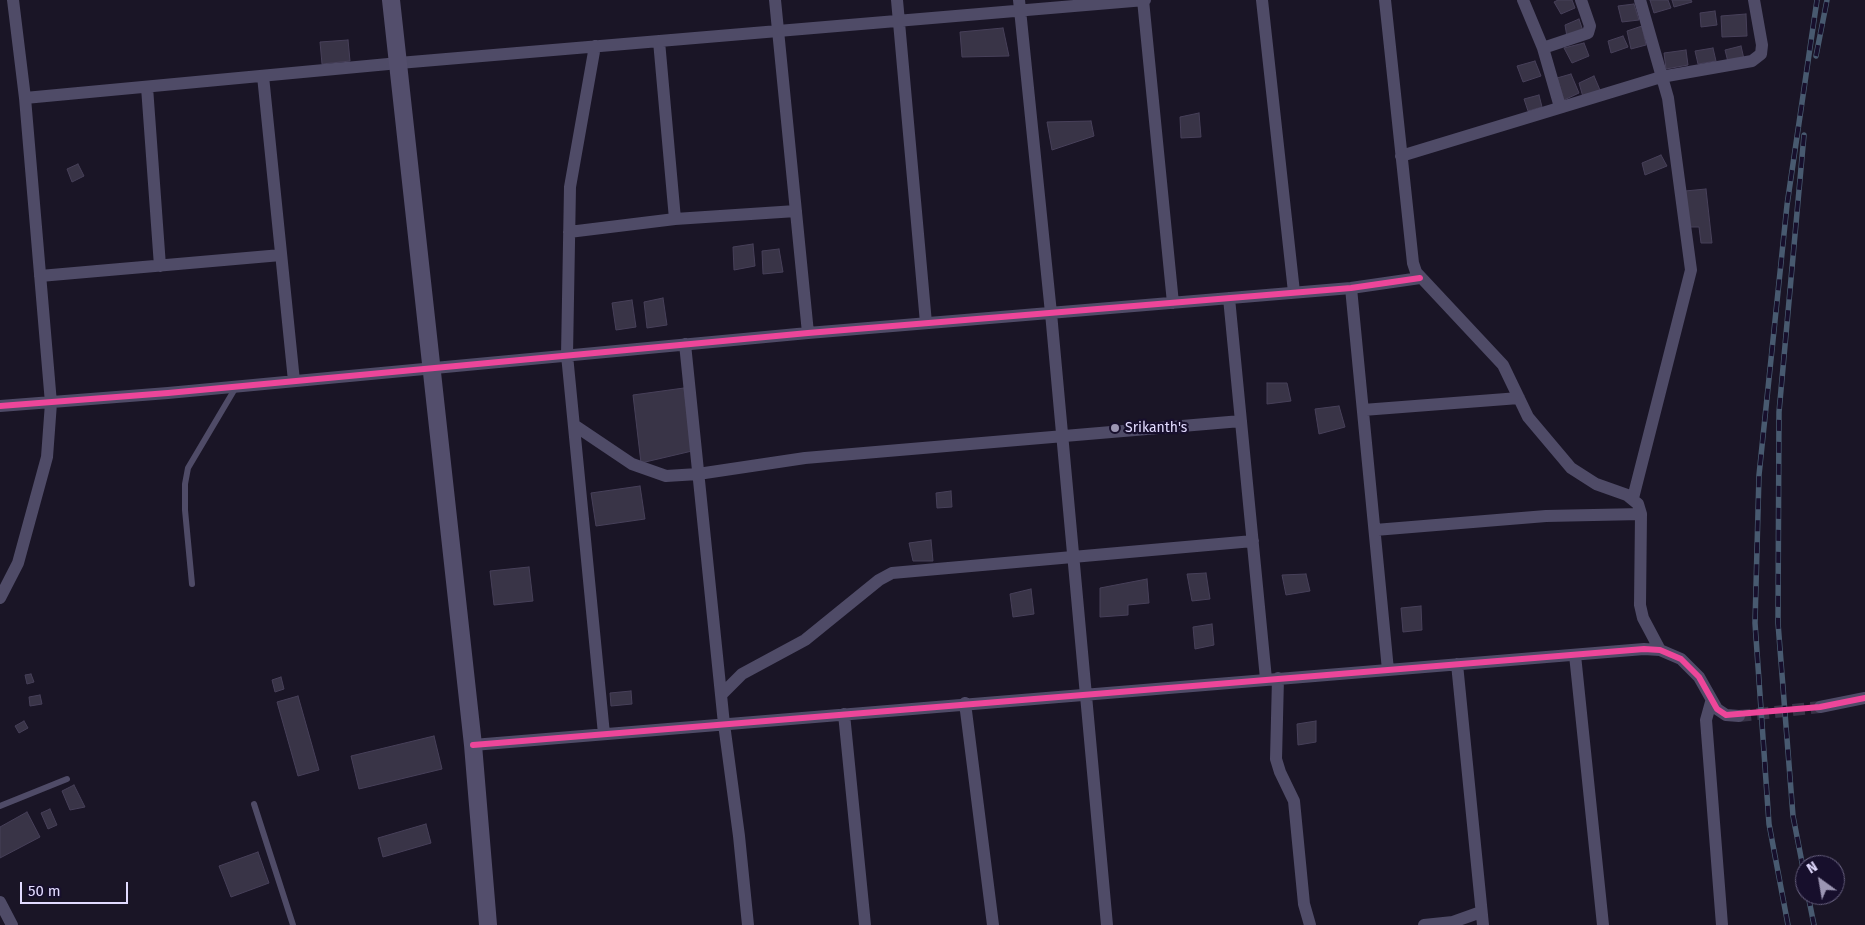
<!DOCTYPE html>
<style>
body{margin:0}
#map{position:relative;width:1865px;height:925px;overflow:hidden;background:#1a1526;font-family:"Fira Sans",sans-serif}
canvas{display:block}
.north{position:absolute;left:1795px;top:855px;width:50px;height:50px;box-sizing:border-box;background:#170f2c;border:1px solid #686180;border-radius:50%;rotate:328deg;font-size:14px;font-weight:700;line-height:20px;text-align:center;color:#e2dbff}
.north::after{content:'';display:block;margin:auto;width:18px;height:22px;background:#9c96b3;clip-path:polygon(50% 0,100% 100%,50% 72%,0 100%)}
.scale{position:absolute;left:20px;top:882px;width:108px;height:22px;box-sizing:border-box;border:2px solid #e2dbff;border-top:0;padding-left:6px;font-size:15px;line-height:18px;white-space:nowrap;color:#e2dbff;-webkit-text-stroke:4px #170f2c;paint-order:stroke}
</style>
<div id="map">
<canvas width="1865" height="925"></canvas>
<div class="north">N</div>
<div class="scale">50 m</div>
</div>
<script>
const ctx = document.querySelector('canvas').getContext('2d');
ctx.lineJoin = 'round';
function fillPath(path, color) {
  ctx.fillStyle = color;
  ctx.fill(path, 'evenodd');
}
function shape(rows) {
  const path = new Path2D();
  for (const r of rows) {
    path.moveTo(r[0], r[1]);
    for (let i = 2; i < r.length; i += 2) path.lineTo(r[i], r[i + 1]);
  }
  return path;
}
function strokePath(path, color, width, dash) {
  ctx.strokeStyle = color;
  ctx.lineWidth = width;
  ctx.lineCap = dash ? 'butt' : 'round';
  ctx.setLineDash(dash || []);
  ctx.stroke(path);
}
function write(font, color, halo, rows, align = 'center') {
  ctx.font = font + ' "Fira Sans",sans-serif';
  ctx.lineWidth = 4.5;
  ctx.setLineDash([]);
  ctx.textBaseline = 'middle';
  ctx.strokeStyle = halo;
  ctx.fillStyle = color;
  for (const [text, x, y, turn = 0] of rows) {
    ctx.save();
    ctx.translate(x, y);
    ctx.rotate((+turn || 0) * Math.PI / 180);
    ctx.textAlign = isNaN(turn) ? turn : align;
    if (halo) ctx.strokeText(text, 0, 0);
    ctx.fillText(text, 0, 0);
    ctx.restore();
  }
}
const building = shape([
 [1558,0,1572,0,1575,8,1561,14,1554,2,1558,0],
 [1650,0,1668,0,1671,8,1654,13,1650,0],
 [1672,0,1691,0,1692,2,1674,7,1672,0],
 [1634,4,1639,20,1622,22,1618,6,1634,4],
 [1715,11,1717,25,1701,27,1700,13,1715,11],
 [1746,14,1747,36,1722,37,1721,16,1746,14],
 [1579,19,1583,31,1567,37,1565,25,1579,19],
 [1642,26,1646,45,1631,49,1627,31,1642,26],
 [1003,28,1009,56,962,57,960,32,1003,28],
 [1623,36,1628,47,1611,53,1608,41,1623,36],
 [348,40,350,61,322,64,320,42,348,40],
 [1584,43,1589,56,1572,63,1564,48,1584,43],
 [1741,46,1744,59,1728,62,1725,50,1741,46],
 [1713,48,1716,61,1698,64,1695,51,1713,48],
 [1686,50,1688,65,1666,69,1664,53,1686,50],
 [1535,61,1541,76,1523,82,1517,66,1535,61],
 [1571,74,1579,93,1564,100,1557,78,1571,74],
 [1594,76,1600,90,1583,97,1579,83,1594,76],
 [1539,95,1542,107,1528,111,1524,99,1539,95],
 [1199,113,1201,137,1181,138,1180,117,1199,113],
 [1091,121,1094,136,1052,150,1047,122,1091,121],
 [1661,155,1667,166,1645,175,1642,163,1661,155],
 [78,164,84,176,72,182,67,169,78,164],
 [1706,189,1712,243,1701,243,1699,227,1688,227,1685,191,1706,189],
 [753,244,755,266,734,270,733,247,753,244],
 [779,249,783,272,763,274,762,251,779,249],
 [663,298,667,325,647,328,644,302,663,298],
 [632,300,636,327,616,330,612,303,632,300],
 [1267,383,1287,383,1291,401,1267,404,1267,383],
 [684,388,692,451,641,463,633,395,684,388],
 [1339,406,1345,427,1319,434,1315,409,1339,406],
 [640,486,645,519,596,526,591,493,640,486],
 [951,491,952,507,937,508,936,493,951,491],
 [931,540,933,561,913,561,909,543,931,540],
 [529,567,533,601,494,605,490,571,529,567],
 [1206,573,1210,599,1192,601,1187,574,1206,573],
 [1306,574,1310,591,1286,595,1282,575,1306,574],
 [1147,579,1149,603,1128,605,1128,615,1100,617,1100,588,1147,579],
 [1031,589,1034,614,1013,617,1010,594,1031,589],
 [1421,606,1422,630,1403,632,1401,608,1421,606],
 [1212,624,1214,645,1195,649,1193,627,1212,624],
 [31,674,34,682,27,684,25,675,31,674],
 [281,677,284,689,275,692,272,680,281,677],
 [631,691,632,704,611,706,610,693,631,691],
 [40,695,42,704,30,706,29,697,40,695],
 [298,696,319,770,298,776,277,702,298,696],
 [24,721,28,728,19,733,15,726,24,721],
 [1316,721,1316,742,1298,745,1297,724,1316,721],
 [434,736,442,769,359,789,351,756,434,736],
 [74,785,85,807,70,810,62,791,74,785],
 [50,809,57,825,48,829,41,813,50,809],
 [27,812,40,837,0,858,0,827,27,812],
 [426,824,431,843,383,857,378,838,426,824],
 [258,852,269,883,231,897,219,866,258,852]
]);
fillPath(building, '#393447');
strokePath(building, '#474059', 1);
strokePath(shape([
 [1739,716,1820,707]
]), '#383347', 12, [12, 6]);
strokePath(shape([
 [192,584,185,510,185,484,188,468,236,387],
 [254,804,293,925],
 [0,806,67,779]
]), '#4f4b67', 6);
strokePath(shape([
 [775,0,808,333],
 [897,0,926,323],
 [1019,0,1051,313,1107,925],
 [1143,0,1173,303],
 [1262,0,1294,292],
 [1385,0,1413,263,1416,272,1503,365,1528,417,1571,468,1596,484,1627,495,1638,504,1641,514,1640,605,1643,618,1660,650],
 [1523,0,1543,48,1560,107],
 [659,41,675,219],
 [595,46,570,187,567,355,604,734],
 [1543,48,1588,33,1590,26,1581,0],
 [263,76,294,381],
 [147,87,160,266],
 [25,98,399,63,1145,0],
 [1401,156,1661,77,1752,61,1761,54,1762,45,1754,0],
 [569,232,675,219,796,211],
 [40,276,281,255],
 [1351,288,1388,670],
 [1229,298,1266,679],
 [685,344,724,724,739,836,748,925],
 [0,406,168,393,808,333,1351,288,1420,278],
 [1363,410,1519,398],
 [574,425,632,464,666,476,698,474,805,458,1241,421],
 [1633,498,1691,270,1668,98,1640,0],
 [1375,530,1546,516,1641,514],
 [0,598,18,563,47,457,51,403,25,98,13,0],
 [1575,655,1603,925],
 [1457,664,1483,925],
 [1278,678,1276,759,1280,772,1294,801,1304,904,1310,925],
 [721,695,742,674,805,640,879,580,892,573,1253,541],
 [1711,702,1706,720,1722,925],
 [965,703,993,925],
 [1820,707,1865,698],
 [844,714,865,925],
 [473,745,1644,649,1660,650,1681,659,1699,677,1717,709,1726,715,1739,716],
 [0,902,12,925],
 [1424,925,1453,922,1481,912]
]), '#4f4b67', 12);
strokePath(shape([
 [391,0,473,745,488,925]
]), '#534e6c', 18);
const rail = shape([
 [1816,56,1827,0],
 [1804,135,1779,412,1778,623,1793,816,1805,878],
 [1808,895,1814,925],
 [1788,925,1769,824,1755,623,1759,475,1787,205,1817,0]
]);
strokePath(rail, '#485a70', 5.5);
strokePath(rail, '#170f2c', 4, [11]);
strokePath(shape([
 [0,406,168,393,808,333,1351,288,1420,278],
 [473,745,1644,649,1660,650,1681,659,1699,677,1717,709,1726,715,1820,707,1865,698]
]), '#ed469a', 6);
for (const [x, y, r, color] of [
 [1115,428,5,"#9c96b3"]
]) {
  const dot = new Path2D();
  dot.arc(x, y, r, 0, 2 * Math.PI);
  ctx.fillStyle = color;
  ctx.fill(dot);
  strokePath(dot, '#170f2c', 2);
}
write('14px', '#e2dbff', '#170f2c', [
 ["Srikanth's",1125,428]
], 'left');
</script>
